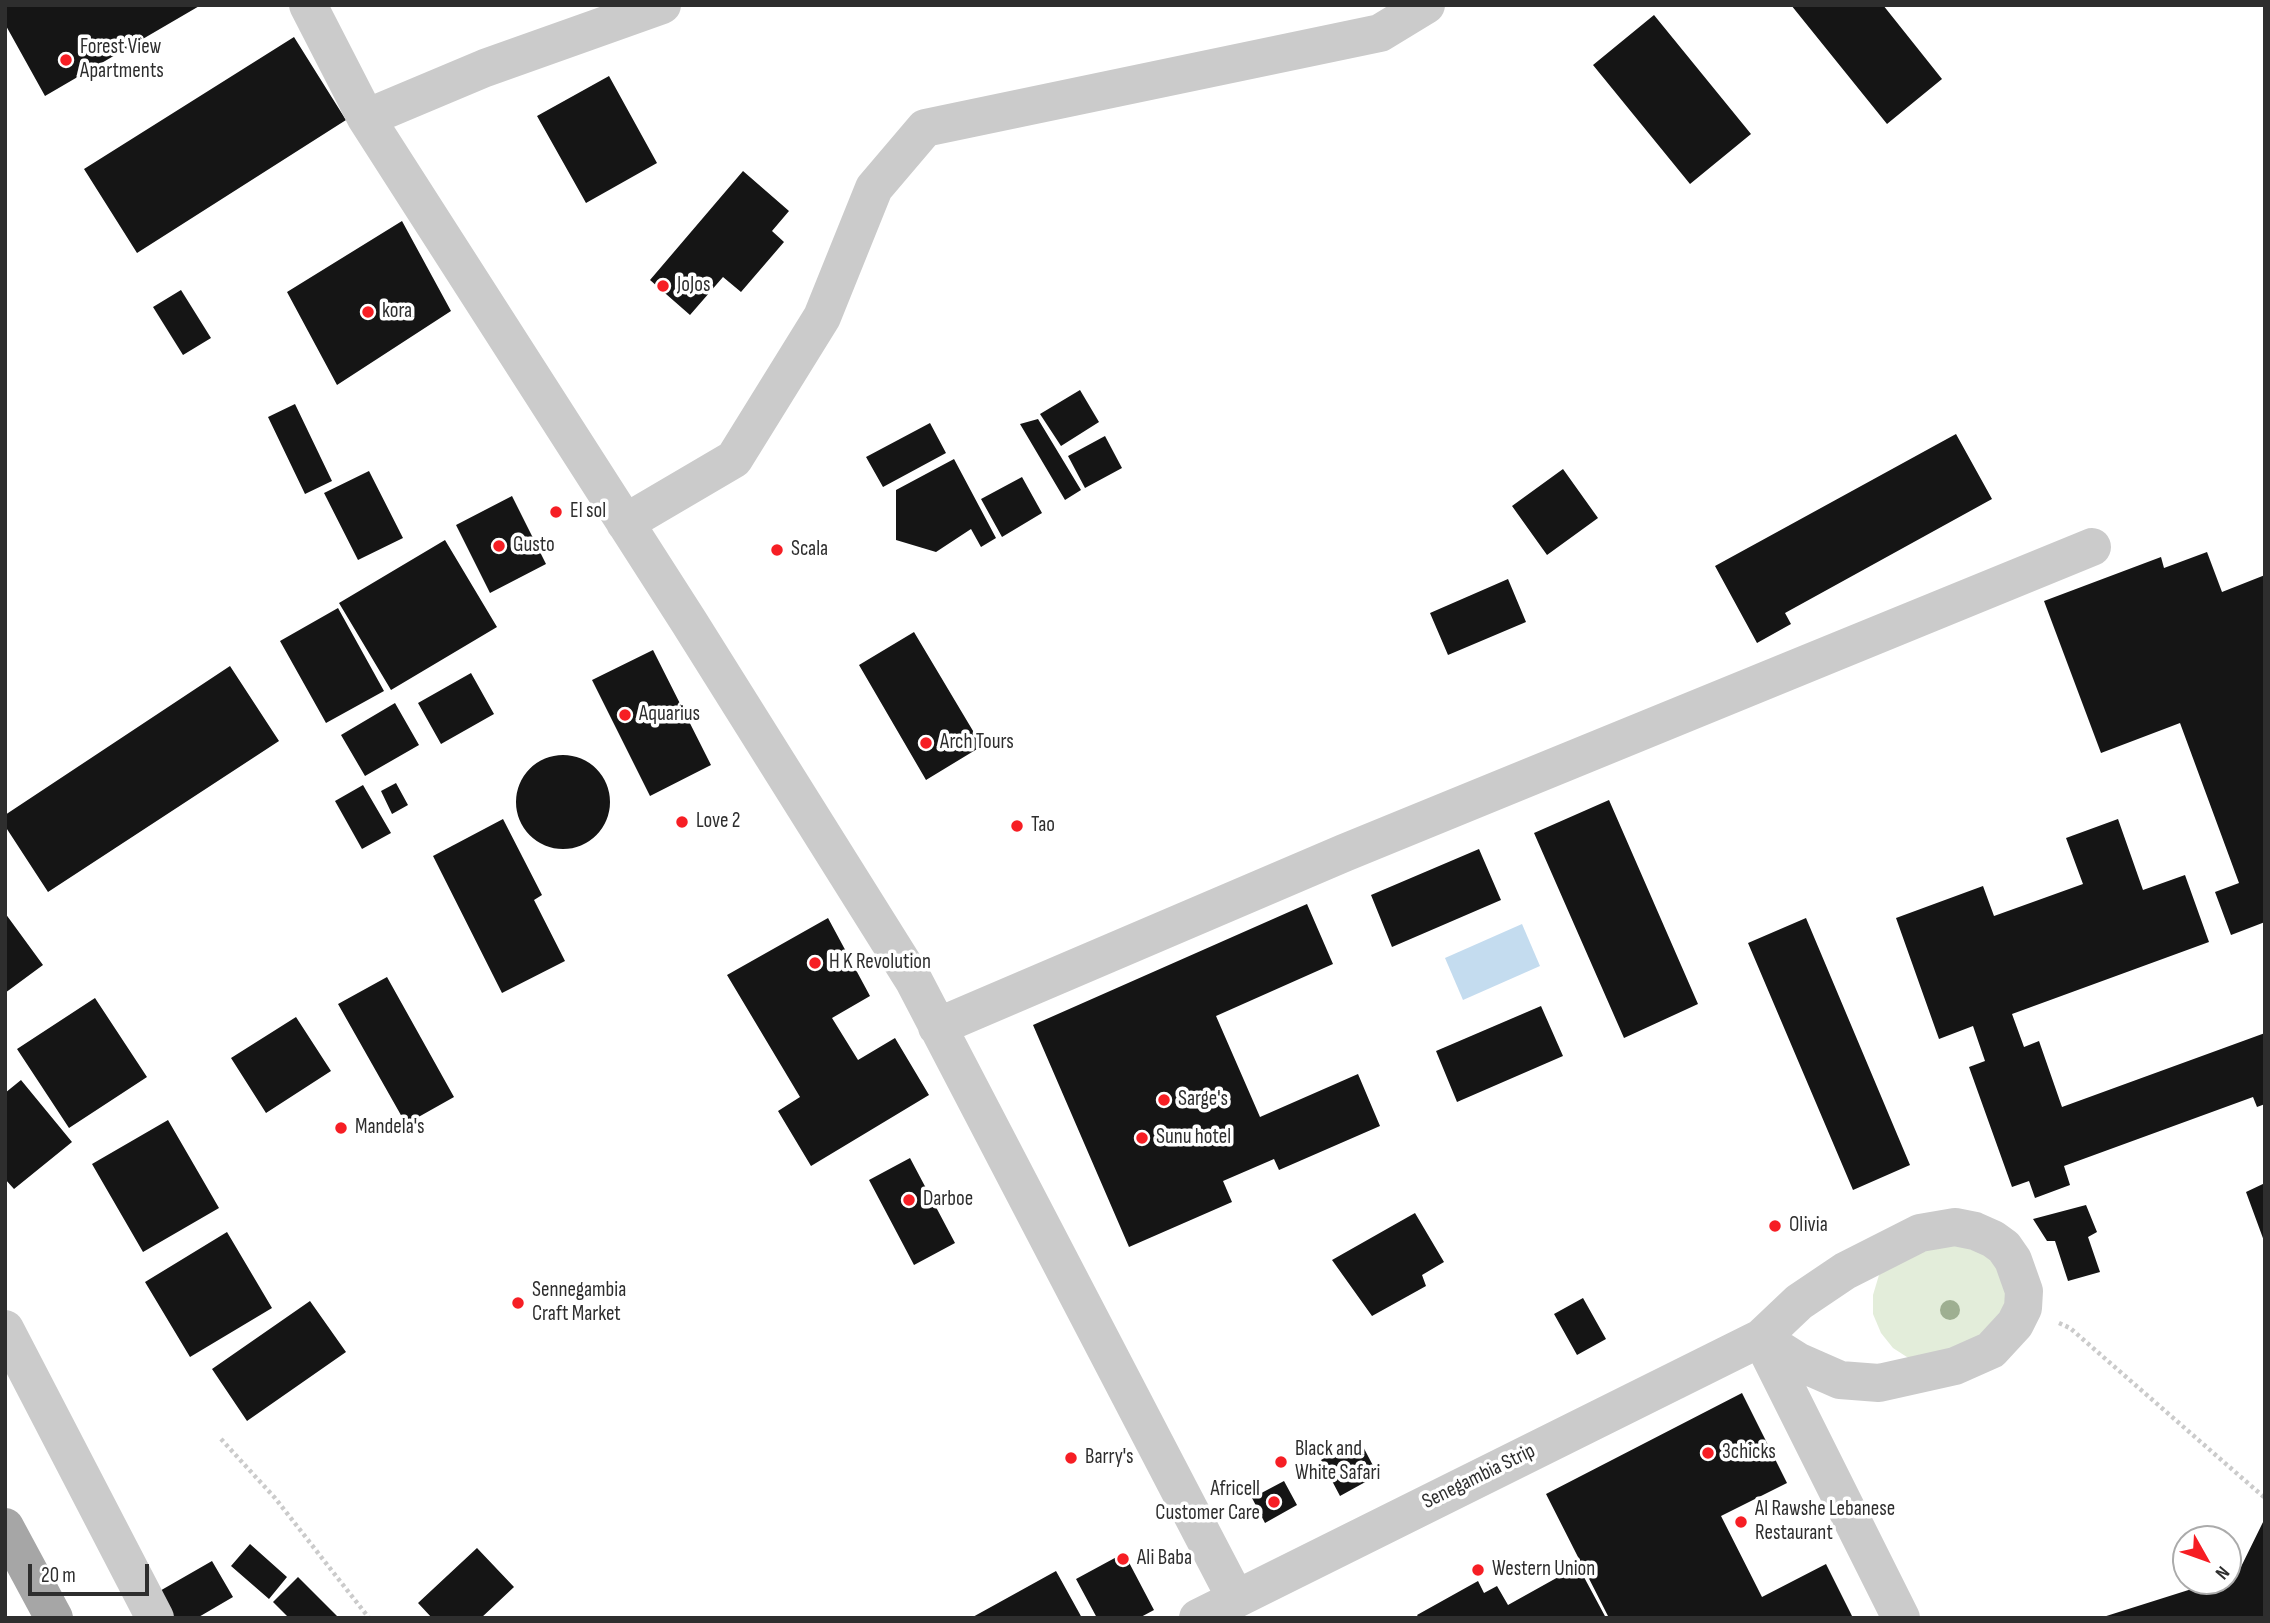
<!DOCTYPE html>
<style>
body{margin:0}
#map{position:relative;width:2270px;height:1623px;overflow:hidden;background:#fff;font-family:"Sofia Sans Condensed",sans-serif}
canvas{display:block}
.frame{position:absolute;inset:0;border:7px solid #2e2e2e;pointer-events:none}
.north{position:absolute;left:2172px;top:1525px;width:70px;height:70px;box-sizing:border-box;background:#fff;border:2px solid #ababab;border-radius:50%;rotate:130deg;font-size:19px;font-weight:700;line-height:28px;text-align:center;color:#2e2e2e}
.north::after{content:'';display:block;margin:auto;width:24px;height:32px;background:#f61e24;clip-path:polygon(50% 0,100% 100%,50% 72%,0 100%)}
.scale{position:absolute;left:28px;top:1564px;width:121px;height:32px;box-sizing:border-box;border:4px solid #2e2e2e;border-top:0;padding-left:9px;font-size:21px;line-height:24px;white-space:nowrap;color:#2e2e2e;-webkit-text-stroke:5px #fff;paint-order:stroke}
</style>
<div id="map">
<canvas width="2270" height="1623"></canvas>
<div class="frame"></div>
<div class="north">N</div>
<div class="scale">20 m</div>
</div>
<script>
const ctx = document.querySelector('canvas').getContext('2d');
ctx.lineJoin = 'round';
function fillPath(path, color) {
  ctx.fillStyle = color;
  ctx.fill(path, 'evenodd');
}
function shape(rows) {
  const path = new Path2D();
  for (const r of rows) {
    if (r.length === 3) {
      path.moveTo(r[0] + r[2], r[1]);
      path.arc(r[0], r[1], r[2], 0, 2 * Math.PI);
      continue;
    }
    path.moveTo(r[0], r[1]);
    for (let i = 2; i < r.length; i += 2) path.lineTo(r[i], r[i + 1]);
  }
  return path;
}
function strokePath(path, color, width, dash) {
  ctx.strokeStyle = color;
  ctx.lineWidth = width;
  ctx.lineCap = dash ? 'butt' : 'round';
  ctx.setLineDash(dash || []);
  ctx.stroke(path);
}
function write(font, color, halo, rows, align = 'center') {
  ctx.font = font + ' "Sofia Sans Condensed",sans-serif';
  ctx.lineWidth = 7;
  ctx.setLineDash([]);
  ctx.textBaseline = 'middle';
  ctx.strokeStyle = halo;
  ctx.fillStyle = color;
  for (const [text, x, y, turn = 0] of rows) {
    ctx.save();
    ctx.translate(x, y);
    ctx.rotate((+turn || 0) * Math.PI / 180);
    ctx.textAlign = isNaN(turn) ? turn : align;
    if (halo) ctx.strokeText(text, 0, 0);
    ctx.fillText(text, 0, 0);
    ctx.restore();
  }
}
fillPath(shape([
 [1968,1236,2011,1279,1996,1339,1910,1359,1893,1348,1881,1333,1873,1314,1873,1295,1879,1275,1890,1259]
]), '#e3edda');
fillPath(shape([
 [1522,924,1540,966,1463,1000,1445,958]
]), '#c4dcef');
fillPath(shape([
 [5,5,201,5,45,96,5,24],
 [1791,5,1883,5,1942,79,1887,124],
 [1654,15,1751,134,1690,184,1593,65],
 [294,37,346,120,137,253,84,169],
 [609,76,657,163,586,203,537,116],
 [743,171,789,211,772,231,784,242,741,292,723,277,690,315,650,280],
 [402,221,451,311,337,385,287,292],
 [181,290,211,338,183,355,153,307],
 [1080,390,1099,422,1061,446,1040,414],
 [295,404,332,481,305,494,268,417],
 [1038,419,1081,490,1065,500,1020,424],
 [930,423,946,453,883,487,866,457],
 [1956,434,1992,499,1785,613,1791,624,1757,643,1715,566],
 [1105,436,1122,468,1085,488,1068,456],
 [954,459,996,538,981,547,971,529,936,552,896,540,896,490],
 [1563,469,1598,518,1547,555,1512,506],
 [369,471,403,538,358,560,324,493],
 [1022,477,1042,513,1002,537,981,499],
 [512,496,546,564,490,593,456,525],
 [445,540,497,627,391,690,339,603],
 [2207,552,2222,592,2265,575,2265,922,2231,935,2215,892,2239,883,2180,723,2101,753,2044,601,2161,557,2164,568],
 [1508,579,1526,622,1448,655,1430,613],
 [338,608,384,691,326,723,280,641],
 [914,632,982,746,926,780,859,665],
 [653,650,711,765,650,796,592,680],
 [230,666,279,741,48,892,5,826,5,815],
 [471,673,494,714,441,744,418,703],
 [395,703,419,745,365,776,341,735],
 [563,802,47],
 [396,783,408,805,392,814,381,791],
 [363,785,391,833,362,849,335,801],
 [1609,800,1698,1004,1624,1038,1534,833],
 [503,819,542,895,534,900,565,961,502,993,433,856],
 [2118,819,2143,890,2185,875,2209,942,2012,1014,2024,1047,2039,1041,2062,1107,2265,1033,2265,1104,2257,1107,2253,1097,2064,1166,2070,1185,2035,1198,2029,1181,2012,1187,1969,1067,1985,1061,1973,1026,1939,1039,1896,918,1983,886,1994,916,2083,884,2066,838],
 [1479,849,1501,900,1392,947,1371,895],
 [1307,904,1333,964,1216,1016,1260,1117,1358,1074,1380,1126,1279,1170,1274,1159,1223,1181,1232,1202,1129,1247,1033,1025],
 [5,913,43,965,5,993],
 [828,918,870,996,832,1018,858,1060,895,1038,929,1095,811,1166,778,1111,800,1097,727,975],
 [1806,918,1910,1165,1853,1190,1748,943],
 [387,977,454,1097,406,1124,338,1004],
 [95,998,147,1077,69,1128,17,1049],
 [1541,1006,1563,1056,1457,1102,1436,1051],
 [296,1017,331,1071,266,1113,231,1058],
 [21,1080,72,1142,14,1189,5,1179,5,1093],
 [168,1120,219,1208,143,1252,92,1164],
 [910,1158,955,1243,914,1265,869,1180],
 [2265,1183,2265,1241,2264,1241,2246,1192],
 [2086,1205,2097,1232,2088,1237,2100,1272,2068,1281,2055,1241,2047,1241,2033,1219],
 [1415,1213,1444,1262,1422,1275,1426,1286,1372,1316,1332,1260],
 [227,1232,272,1308,190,1357,145,1282],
 [1583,1298,1606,1339,1577,1355,1554,1314],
 [310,1301,346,1352,247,1421,212,1369],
 [1742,1393,1787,1483,1721,1516,1762,1597,1826,1564,1853,1618,1609,1618,1546,1494],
 [1359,1439,1378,1475,1340,1496,1321,1460],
 [1284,1481,1297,1505,1265,1523,1252,1498],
 [2265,1518,2265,1618,2100,1618,2217,1581,2228,1581,2228,1578,2237,1575],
 [250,1544,287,1577,269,1599,231,1566],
 [477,1548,514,1587,481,1618,432,1618,418,1603],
 [1124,1553,1154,1610,1139,1618,1097,1618,1076,1579],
 [212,1561,233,1597,197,1618,164,1618,151,1596],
 [1578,1566,1606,1618,1419,1618,1417,1615,1478,1581,1484,1593,1497,1586,1508,1605],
 [1056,1571,1082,1618,971,1618],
 [298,1577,339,1618,289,1618,273,1602]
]), '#151515');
strokePath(shape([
 [2059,1323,2070,1328,2265,1498],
 [221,1439,275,1498,369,1618]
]), '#cbcbcb', 4.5, [3.5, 3.5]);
strokePath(shape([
 [308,5,366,118,689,622,914,981,1235,1597],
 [366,118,485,68,662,5],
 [625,523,734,459,822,317,874,188,925,128,1380,33,1426,5],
 [937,1027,1344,853,2092,547],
 [5,1329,155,1618],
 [1761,1338,1901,1618],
 [1198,1618,1761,1338,1799,1302,1845,1271,1920,1233,1955,1227,1975,1231,1993,1239,2004,1247,2013,1260,2024,1291,2023,1308,2015,1324,1991,1350,1955,1366,1879,1383,1840,1380,1799,1362,1761,1338]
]), '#cbcbcb', 38);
strokePath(shape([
 [5,1527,54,1618]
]), '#a6a6a6', 38);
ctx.fillStyle = '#9eaf91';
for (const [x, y] of [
 [1950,1310]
]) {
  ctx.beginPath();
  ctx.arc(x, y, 10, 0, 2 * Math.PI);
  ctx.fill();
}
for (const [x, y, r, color] of [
 [66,60,7,"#f61e24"],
 [663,286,7,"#f61e24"],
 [368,312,7,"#f61e24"],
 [556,512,7,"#f61e24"],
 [499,546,7,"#f61e24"],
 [777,550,7,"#f61e24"],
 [625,715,7,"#f61e24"],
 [926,743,7,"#f61e24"],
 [682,822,7,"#f61e24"],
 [1017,826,7,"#f61e24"],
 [815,963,7,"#f61e24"],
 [1164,1100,7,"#f61e24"],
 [341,1128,7,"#f61e24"],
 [1142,1138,7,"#f61e24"],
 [909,1200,7,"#f61e24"],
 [1775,1226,7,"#f61e24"],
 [518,1303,7,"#f61e24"],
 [1708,1453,7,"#f61e24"],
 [1071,1458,7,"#f61e24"],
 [1281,1462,7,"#f61e24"],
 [1274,1502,7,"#f61e24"],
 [1741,1522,7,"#f61e24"],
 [1123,1559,7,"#f61e24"],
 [1478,1570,7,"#f61e24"]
]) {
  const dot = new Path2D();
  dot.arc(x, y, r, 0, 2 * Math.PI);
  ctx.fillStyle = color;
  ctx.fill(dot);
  strokePath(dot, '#fff', 2.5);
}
write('21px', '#2e2e2e', '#fff', [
 ["Forest View",80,48],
 ["Apartments",80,72],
 ["JoJos",677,286],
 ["kora",382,312],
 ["El sol",570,512],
 ["Gusto",513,546],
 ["Scala",791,550],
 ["Aquarius",639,715],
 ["Arch Tours",940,743],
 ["Love 2",696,822],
 ["Tao",1031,826],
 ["H K Revolution",829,963],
 ["Sarge's",1178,1100],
 ["Mandela's",355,1128],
 ["Sunu hotel",1156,1138],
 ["Darboe",923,1200],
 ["Olivia",1789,1226],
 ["Sennegambia",532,1291],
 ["Craft Market",532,1315],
 ["Black and",1295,1450],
 ["White Safari",1295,1474],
 ["3chicks",1722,1453],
 ["Barry's",1085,1458],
 ["Africell",1260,1490,"right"],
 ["Customer Care",1260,1514,"right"],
 ["Al Rawshe Lebanese",1755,1510],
 ["Restaurant",1755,1534],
 ["Ali Baba",1137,1559],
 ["Western Union",1492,1570]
], 'left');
write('21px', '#2e2e2e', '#fff', [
 ["Senegambia Strip",1479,1477,-26]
]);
</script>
